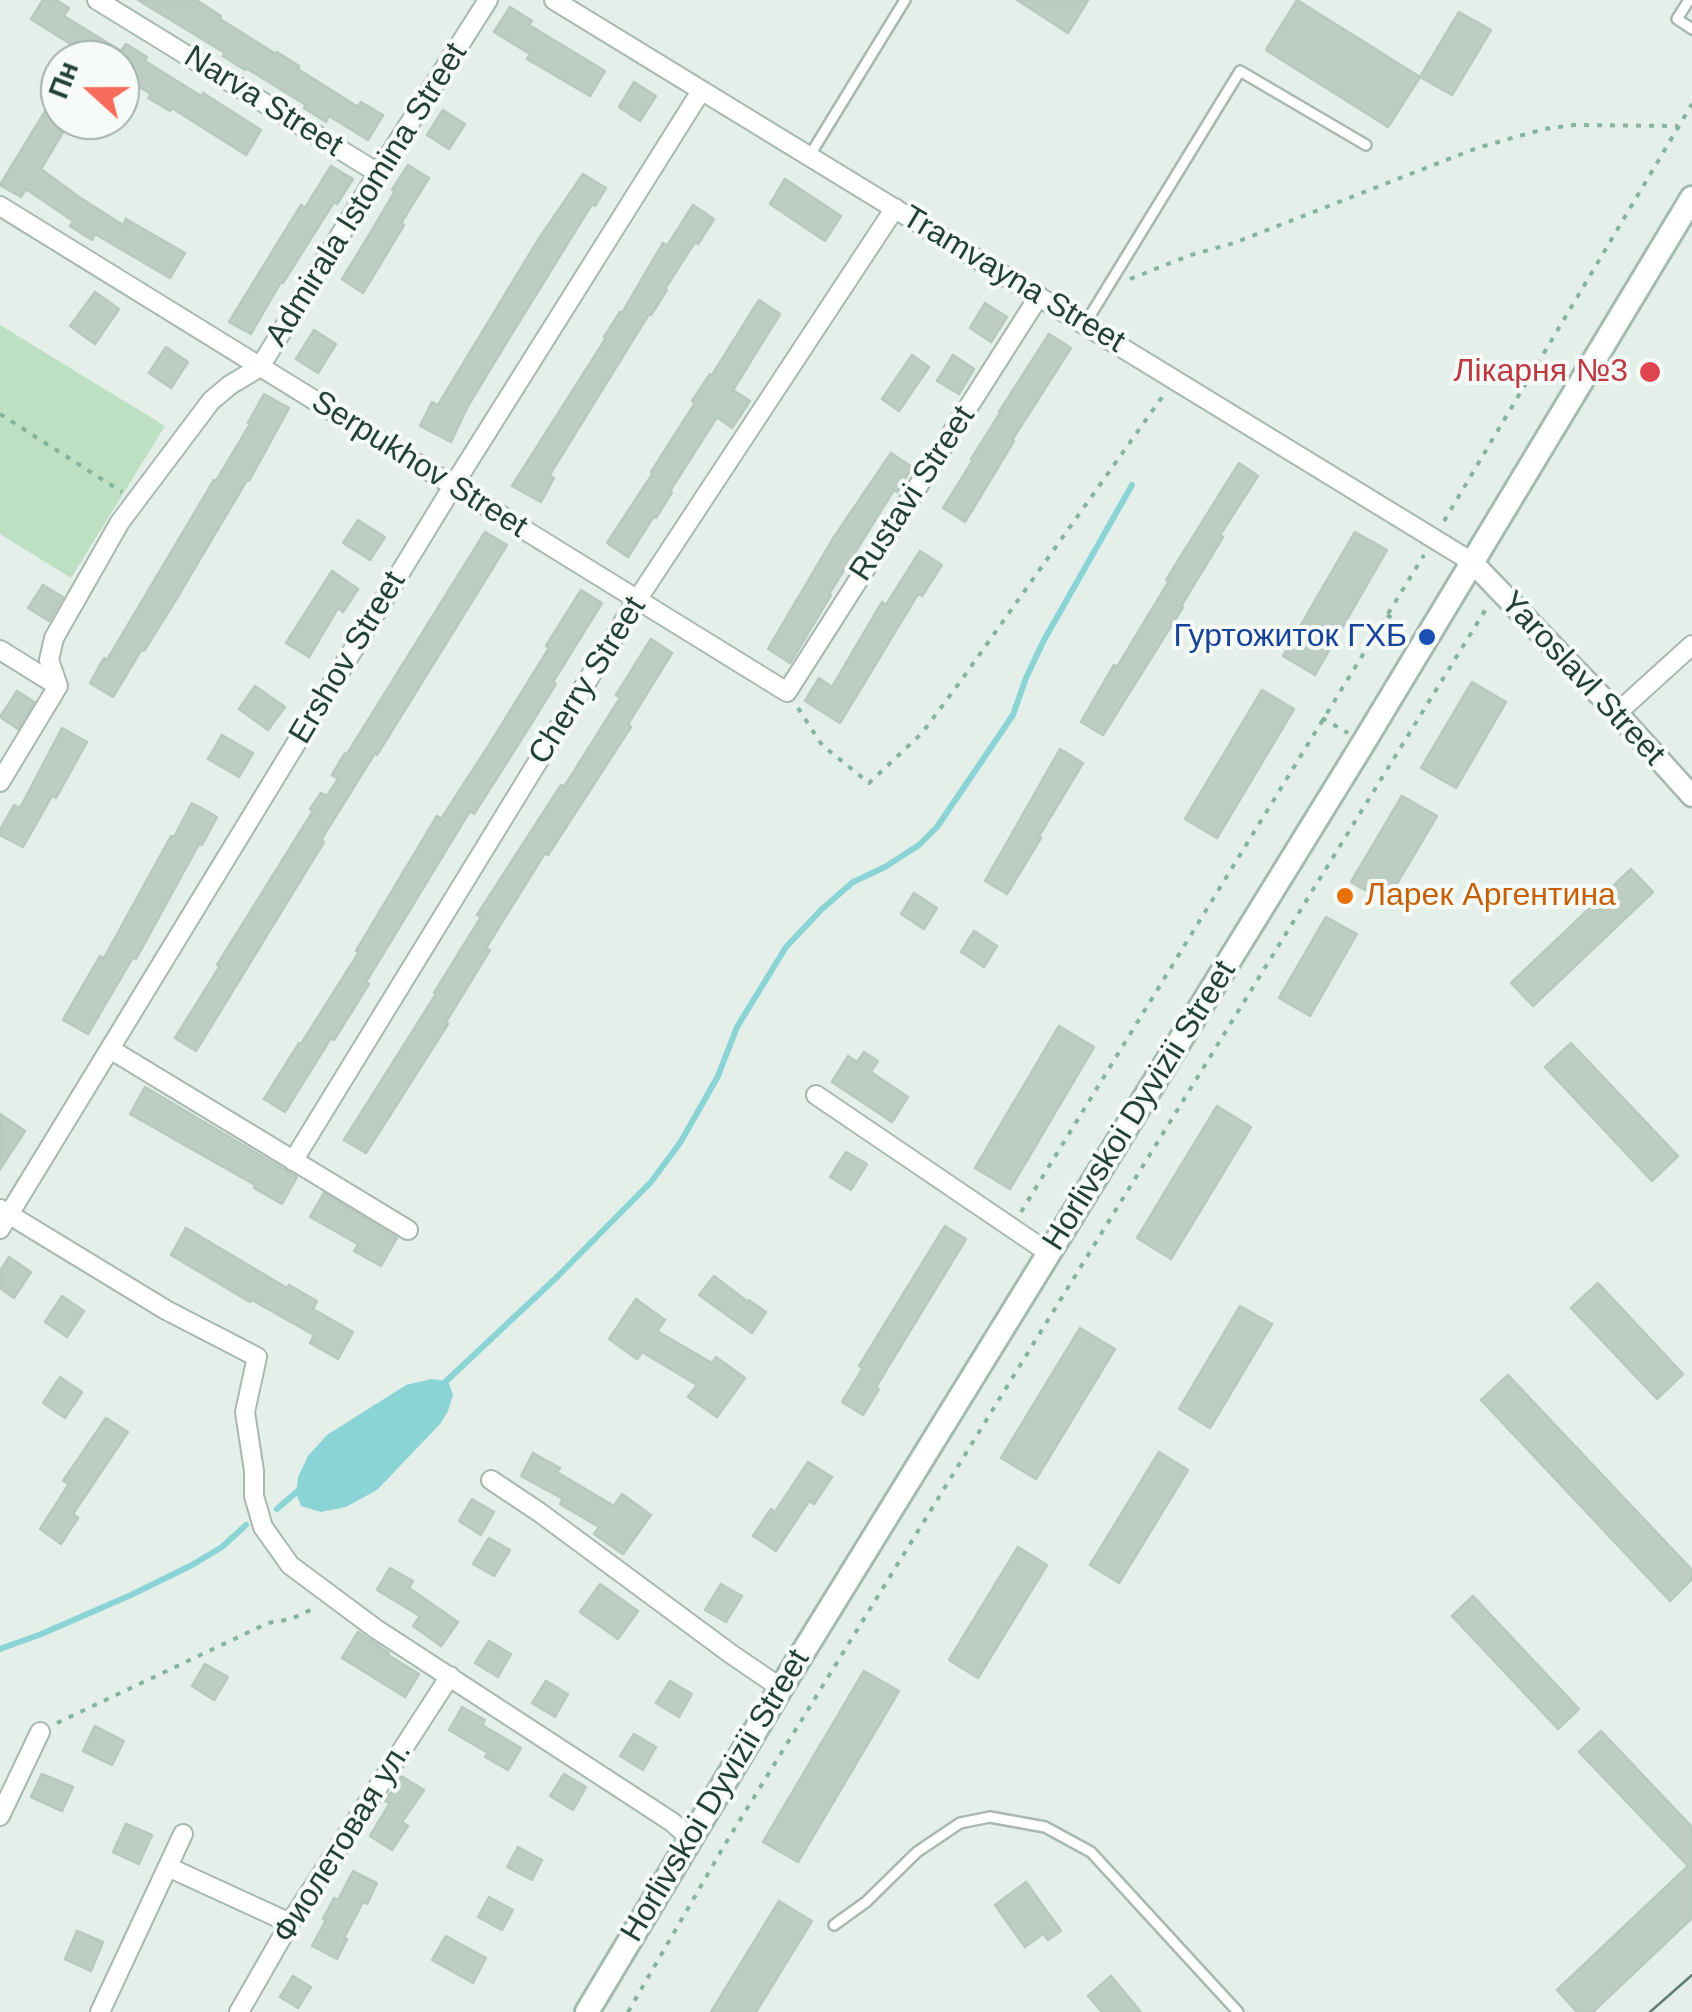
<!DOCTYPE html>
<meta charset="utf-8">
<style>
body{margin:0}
#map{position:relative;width:1692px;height:2012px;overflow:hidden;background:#e5efe9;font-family:Arial,sans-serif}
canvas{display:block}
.north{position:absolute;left:40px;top:40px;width:100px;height:100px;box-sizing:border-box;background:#f6fbf8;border:2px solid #a2b1aa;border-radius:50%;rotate:291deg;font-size:28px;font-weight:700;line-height:40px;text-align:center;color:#234235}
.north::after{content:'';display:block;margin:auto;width:35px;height:45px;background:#f76c5a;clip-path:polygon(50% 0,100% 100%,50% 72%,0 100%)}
</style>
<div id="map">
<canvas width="1692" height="2012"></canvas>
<div class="north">Пн</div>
</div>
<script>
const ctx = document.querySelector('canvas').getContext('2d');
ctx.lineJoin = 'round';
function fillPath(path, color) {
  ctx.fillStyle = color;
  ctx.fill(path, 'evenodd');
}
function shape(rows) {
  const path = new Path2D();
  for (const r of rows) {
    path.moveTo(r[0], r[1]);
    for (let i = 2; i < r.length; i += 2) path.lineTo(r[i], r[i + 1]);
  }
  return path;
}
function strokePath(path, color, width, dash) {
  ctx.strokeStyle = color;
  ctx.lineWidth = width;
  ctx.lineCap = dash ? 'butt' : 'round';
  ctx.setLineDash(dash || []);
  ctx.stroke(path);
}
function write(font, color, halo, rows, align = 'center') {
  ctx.font = font + ' Arial,sans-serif';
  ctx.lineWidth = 8;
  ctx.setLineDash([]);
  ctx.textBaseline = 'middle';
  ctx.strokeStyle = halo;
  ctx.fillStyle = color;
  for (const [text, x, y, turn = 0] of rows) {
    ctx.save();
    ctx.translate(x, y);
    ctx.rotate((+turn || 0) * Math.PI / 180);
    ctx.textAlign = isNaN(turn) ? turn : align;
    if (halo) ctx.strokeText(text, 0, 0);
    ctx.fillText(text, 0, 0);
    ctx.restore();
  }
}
fillPath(shape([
 [0,325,165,426,71,578,0,534]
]), '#bde0c2');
fillPath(shape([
 [431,1379,448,1381,453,1395,448,1411,441,1423,377,1490,346,1507,321,1512,301,1506,296,1493,298,1477,308,1456,327,1435,406,1385]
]), '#8bd4d5');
strokePath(shape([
 [442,1385,557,1277,651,1182,680,1143,718,1076,737,1027,786,947,822,909,853,882,885,867,919,845,937,827,1013,715,1026,678,1044,640,1132,485],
 [277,1509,299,1490],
 [0,1649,39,1635,131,1595,192,1565,222,1547,246,1525]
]), '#8bd4d5', 6);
const building = shape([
 [43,0,56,0,69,8,64,16,121,51,126,44,147,57,145,61,201,96,203,93,261,130,246,155,172,108,170,111,148,98,151,94,120,75,120,60,79,60,67,52,72,45,31,19,43,0],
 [138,0,196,0,221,16,220,19,276,54,277,52,299,66,298,69,358,107,361,102,383,115,368,140,329,116,326,122,304,108,306,105,246,68,245,70,223,56,225,53,138,0],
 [1017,0,1088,0,1068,33,1017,0],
 [1297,0,1420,77,1388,127,1266,50,1297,0],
 [510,7,532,21,529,25,605,71,590,96,527,59,530,54,494,32,510,7],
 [1459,12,1491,30,1452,95,1420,77,1459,12],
 [634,82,656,96,640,121,619,107,634,82],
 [60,87,60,120,70,120,41,169,79,197,123,225,126,219,185,253,170,278,95,234,92,240,70,226,73,221,26,189,21,197,0,185,60,87],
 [443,110,465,124,449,149,427,135,443,110],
 [408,165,429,178,401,223,404,225,363,293,342,279,368,237,395,191,392,190,408,165],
 [331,166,353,179,337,204,334,202,283,283,281,282,251,334,229,322,301,205,305,208,331,166],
 [583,174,606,188,595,206,592,204,508,340,468,406,451,442,420,426,432,402,438,405,538,240,583,174],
 [785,179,841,216,825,241,770,204,785,179],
 [693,205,714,219,698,244,695,242,665,289,667,290,651,315,649,314,549,476,554,478,541,502,512,486,606,338,604,337,620,312,622,313,663,243,667,246,693,205],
 [95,292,119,309,95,344,70,326,95,292],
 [759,300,780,314,733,390,750,401,732,428,717,417,670,491,672,492,656,518,654,516,628,557,607,543,653,473,651,472,695,403,692,401,710,374,712,375,759,300],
 [985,303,1007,317,991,342,970,328,985,303],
 [314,330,336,344,318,373,296,359,314,330],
 [1049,334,1071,348,1012,440,1014,441,965,522,943,508,973,460,971,459,1000,413,999,412,1049,334],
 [166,347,188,362,171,388,149,373,166,347],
 [912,355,929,367,899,411,882,399,912,355],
 [953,355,974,369,959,394,937,381,953,355],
 [264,394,289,408,249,481,247,480,174,603,144,651,142,649,113,697,90,683,104,658,107,660,214,480,216,481,250,424,248,423,264,394],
 [891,453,912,467,897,492,894,490,829,594,831,595,790,663,768,649,834,537,891,453],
 [1239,463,1258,476,1220,535,1223,537,1181,606,1183,607,1103,735,1081,722,1114,665,1117,667,1169,581,1166,580,1239,463],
 [358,520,385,537,370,560,343,543,358,520],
 [485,532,507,545,377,755,375,753,321,840,324,842,196,1051,175,1038,220,966,217,965,313,811,310,809,321,793,327,796,338,779,332,775,345,753,347,754,485,532],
 [1355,532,1387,550,1315,675,1283,656,1355,532],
 [920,551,942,565,922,596,918,594,840,723,805,701,819,678,832,687,882,602,886,605,920,551],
 [332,571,358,589,343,612,338,608,309,657,286,643,332,571],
 [43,585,63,597,49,621,28,608,43,585],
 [581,590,602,603,553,682,556,684,521,740,474,814,470,811,366,982,369,984,334,1040,331,1038,285,1112,264,1099,299,1043,301,1044,359,952,356,951,437,816,441,819,489,745,549,648,546,646,581,590],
 [651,639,672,653,628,724,631,727,548,855,545,853,486,948,490,950,446,1022,448,1024,366,1153,344,1140,436,994,434,993,481,917,477,915,561,785,564,787,620,698,616,695,651,639],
 [1472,682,1506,702,1456,788,1421,768,1472,682],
 [255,686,285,707,268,730,239,709,255,686],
 [1262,690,1294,709,1217,838,1185,819,1262,690],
 [17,691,34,702,18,729,0,717,17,691],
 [62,728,87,742,56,798,52,796,23,847,0,835,0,830,14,805,20,808,62,728],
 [222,735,253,753,239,777,208,759,222,735],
 [1060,749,1083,763,1039,836,1041,838,1007,894,985,881,1060,749],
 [1402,796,1437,816,1386,902,1351,882,1402,796],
 [192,803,217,817,202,845,199,844,136,959,133,957,88,1034,63,1020,100,956,104,958,171,836,174,837,192,803],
 [1631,869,1653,892,1533,1006,1511,983,1631,869],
 [914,893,937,908,924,929,901,914,914,893],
 [1326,917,1357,934,1310,1016,1279,998,1326,917],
 [974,931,997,946,984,967,961,952,974,931],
 [1059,1026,1094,1047,1010,1189,975,1168,1059,1026],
 [1571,1043,1678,1156,1652,1181,1545,1067,1571,1043],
 [864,1052,878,1061,871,1072,908,1097,892,1122,832,1082,848,1056,857,1062,864,1052],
 [145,1087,297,1177,282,1204,254,1188,255,1185,130,1114,145,1087],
 [1217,1106,1251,1127,1171,1259,1137,1238,1217,1106],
 [0,1114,25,1131,0,1169,0,1114],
 [846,1152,867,1164,851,1190,830,1177,846,1152],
 [324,1193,397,1238,381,1266,354,1251,358,1244,310,1217,324,1193],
 [945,1226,966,1239,876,1387,879,1389,863,1415,842,1402,863,1368,859,1366,945,1226],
 [186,1228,287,1288,289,1285,317,1301,313,1309,353,1332,338,1359,310,1343,314,1335,252,1300,250,1302,171,1255,186,1228],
 [9,1257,31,1272,14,1298,0,1288,0,1271,9,1257],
 [714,1276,748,1302,749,1300,766,1312,752,1333,699,1295,714,1276],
 [1598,1283,1683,1374,1657,1399,1571,1308,1598,1283],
 [62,1296,84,1311,67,1337,45,1322,62,1296],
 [636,1299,665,1320,657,1331,712,1363,716,1357,745,1378,717,1417,688,1397,697,1385,642,1352,637,1359,609,1339,636,1299],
 [1240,1306,1272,1324,1210,1428,1179,1409,1240,1306],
 [1080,1328,1115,1349,1036,1479,1001,1458,1080,1328],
 [1508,1375,1692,1570,1692,1579,1670,1601,1481,1400,1508,1375],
 [60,1377,82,1392,65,1418,43,1403,60,1377],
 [106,1418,128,1432,73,1514,78,1518,61,1544,40,1529,69,1484,63,1481,106,1418],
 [1159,1452,1188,1470,1119,1583,1090,1565,1159,1452],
 [533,1453,560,1468,557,1472,614,1506,622,1494,651,1515,623,1554,594,1534,599,1527,560,1504,563,1499,521,1476,533,1453],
 [808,1462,832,1477,814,1504,809,1501,776,1551,753,1536,771,1509,775,1512,808,1462],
 [472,1499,494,1512,481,1535,459,1521,472,1499],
 [489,1538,510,1550,494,1576,473,1564,489,1538],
 [1018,1547,1047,1565,978,1678,949,1660,1018,1547],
 [390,1568,413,1581,409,1588,458,1622,441,1646,413,1626,420,1616,377,1590,390,1568],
 [600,1584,638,1611,618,1639,580,1612,600,1584],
 [721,1584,742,1596,726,1622,705,1610,721,1584],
 [1473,1596,1579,1709,1558,1729,1452,1616,1473,1596],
 [358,1632,389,1653,388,1655,419,1674,405,1697,342,1658,358,1632],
 [489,1641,511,1654,498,1677,475,1663,489,1641],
 [205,1664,228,1677,214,1700,192,1686,205,1664],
 [864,1671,899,1691,798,1862,763,1842,864,1671],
 [546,1681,568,1694,555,1717,532,1703,546,1681],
 [670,1681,692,1694,679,1717,656,1703,670,1681],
 [462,1707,485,1720,482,1725,521,1748,508,1770,485,1757,488,1753,449,1730,462,1707],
 [95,1726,124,1741,112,1765,83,1751,95,1726],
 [1601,1731,1692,1827,1692,1918,1593,2012,1577,2012,1557,1990,1688,1866,1579,1752,1601,1731],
 [634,1734,656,1747,643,1770,620,1756,634,1734],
 [42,1774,73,1787,62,1811,31,1797,42,1774],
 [564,1774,586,1787,573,1810,550,1796,564,1774],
 [401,1776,424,1790,402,1822,408,1826,392,1850,370,1836,390,1803,385,1801,401,1776],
 [126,1824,152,1835,139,1864,113,1852,126,1824],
 [518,1847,542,1860,532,1880,507,1867,518,1847],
 [353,1871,377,1883,367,1904,363,1902,344,1938,347,1939,337,1959,312,1946,326,1920,323,1919,334,1898,338,1900,353,1871],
 [1026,1882,1061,1931,1048,1940,1043,1934,1025,1947,995,1905,1026,1882],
 [489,1897,513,1910,502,1930,478,1917,489,1897],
 [779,1901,812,1921,756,2012,711,2012,779,1901],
 [77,1931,103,1942,91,1971,65,1959,77,1931],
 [446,1936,486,1958,473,1983,432,1960,446,1936],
 [293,1976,311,1987,298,2008,280,1997,293,1976],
 [1111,1976,1141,2012,1102,2012,1088,1996,1111,1976]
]);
fillPath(building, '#bdcdc4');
strokePath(building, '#b7c9bf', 2.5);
const service = shape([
 [1689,0,1677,19,1692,29],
 [810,155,905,0],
 [1085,324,1240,71,1366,145],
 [834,1925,866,1902,917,1852,960,1823,990,1817,1045,1827,1091,1852,1238,2012]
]);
const minor = shape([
 [97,0,378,173],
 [554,0,1472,562],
 [0,206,787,692,1039,296],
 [0,650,58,686],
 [58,686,49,660,54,638,120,522,211,401,230,385,260,367,378,173,488,0],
 [1617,713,1692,645],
 [0,782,58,686],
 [110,1049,408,1230],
 [816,1095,1049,1253],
 [293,1161,637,600,895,208],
 [0,1209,166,1310,257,1357,245,1412,254,1471,254,1496,263,1527,290,1565,376,1629,672,1822,690,1838],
 [0,1229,453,486,701,91],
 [491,1480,539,1512,731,1654,781,1688],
 [0,1816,40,1732],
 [168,1867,290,1923],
 [100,2012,183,1834],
 [239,2012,290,1923,450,1676]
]);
const tertiary = shape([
 [1472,562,1617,713,1692,796]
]);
const secondary = shape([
 [587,2012,781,1688,1364,742,1692,198]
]);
strokePath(service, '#a7b8af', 14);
strokePath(minor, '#a7b8af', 22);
strokePath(tertiary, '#a7b8af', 25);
strokePath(secondary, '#a3bbaf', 28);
strokePath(shape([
 [1130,279,1191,255,1234,243,1477,148,1544,129,1574,125,1678,126],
 [0,414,122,492],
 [1444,521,1692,104],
 [1387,615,1409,627],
 [798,708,822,745,869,783,922,733,960,682,1165,393],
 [1322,718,1348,733],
 [1021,1212,1424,555],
 [57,1723,268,1623,291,1619,317,1607],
 [628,2012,724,1846,1489,604]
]), '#84b39e', 4, [5, 8]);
strokePath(service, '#fff', 9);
strokePath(minor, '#fff', 18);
strokePath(tertiary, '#fff', 20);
strokePath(secondary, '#fff', 22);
strokePath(shape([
 [1650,2012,1692,1975]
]), '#5e7d70', 2.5);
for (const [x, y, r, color] of [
 [1650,372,12,"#e0444e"],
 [1427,637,10,"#1a4fb4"],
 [1345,896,10,"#e8710a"]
]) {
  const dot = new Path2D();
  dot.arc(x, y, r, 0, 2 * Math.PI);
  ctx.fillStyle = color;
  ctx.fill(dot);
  strokePath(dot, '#f6fbf8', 4);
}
write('32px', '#234235', '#f6fbf8', [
 ["Narva Street",263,102,32],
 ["Admirala Istomina Street",367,195,-58],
 ["Tramvayna Street",1013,280,31],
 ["Serpukhov Street",419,465,32],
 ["Rustavi Street",913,494,-57],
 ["Ershov Street",348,658,-59],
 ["Yaroslavl Street",1582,679,47],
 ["Cherry Street",588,681,-58],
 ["Horlivskoi Dyvizii Street",1140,1106,-58],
 ["Horlivskoi Dyvizii Street",716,1796,-59],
 ["Фиолетовая ул.",343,1843,-58]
]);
write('32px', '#be3a42', '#f6fbf8', [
 ["Лікарня №3",1628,372]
], 'right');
write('32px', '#164399', '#f6fbf8', [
 ["Гуртожиток ГХБ",1407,637]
], 'right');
write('32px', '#c56008', '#f6fbf8', [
 ["Ларек Аргентина",1365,896]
], 'left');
</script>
